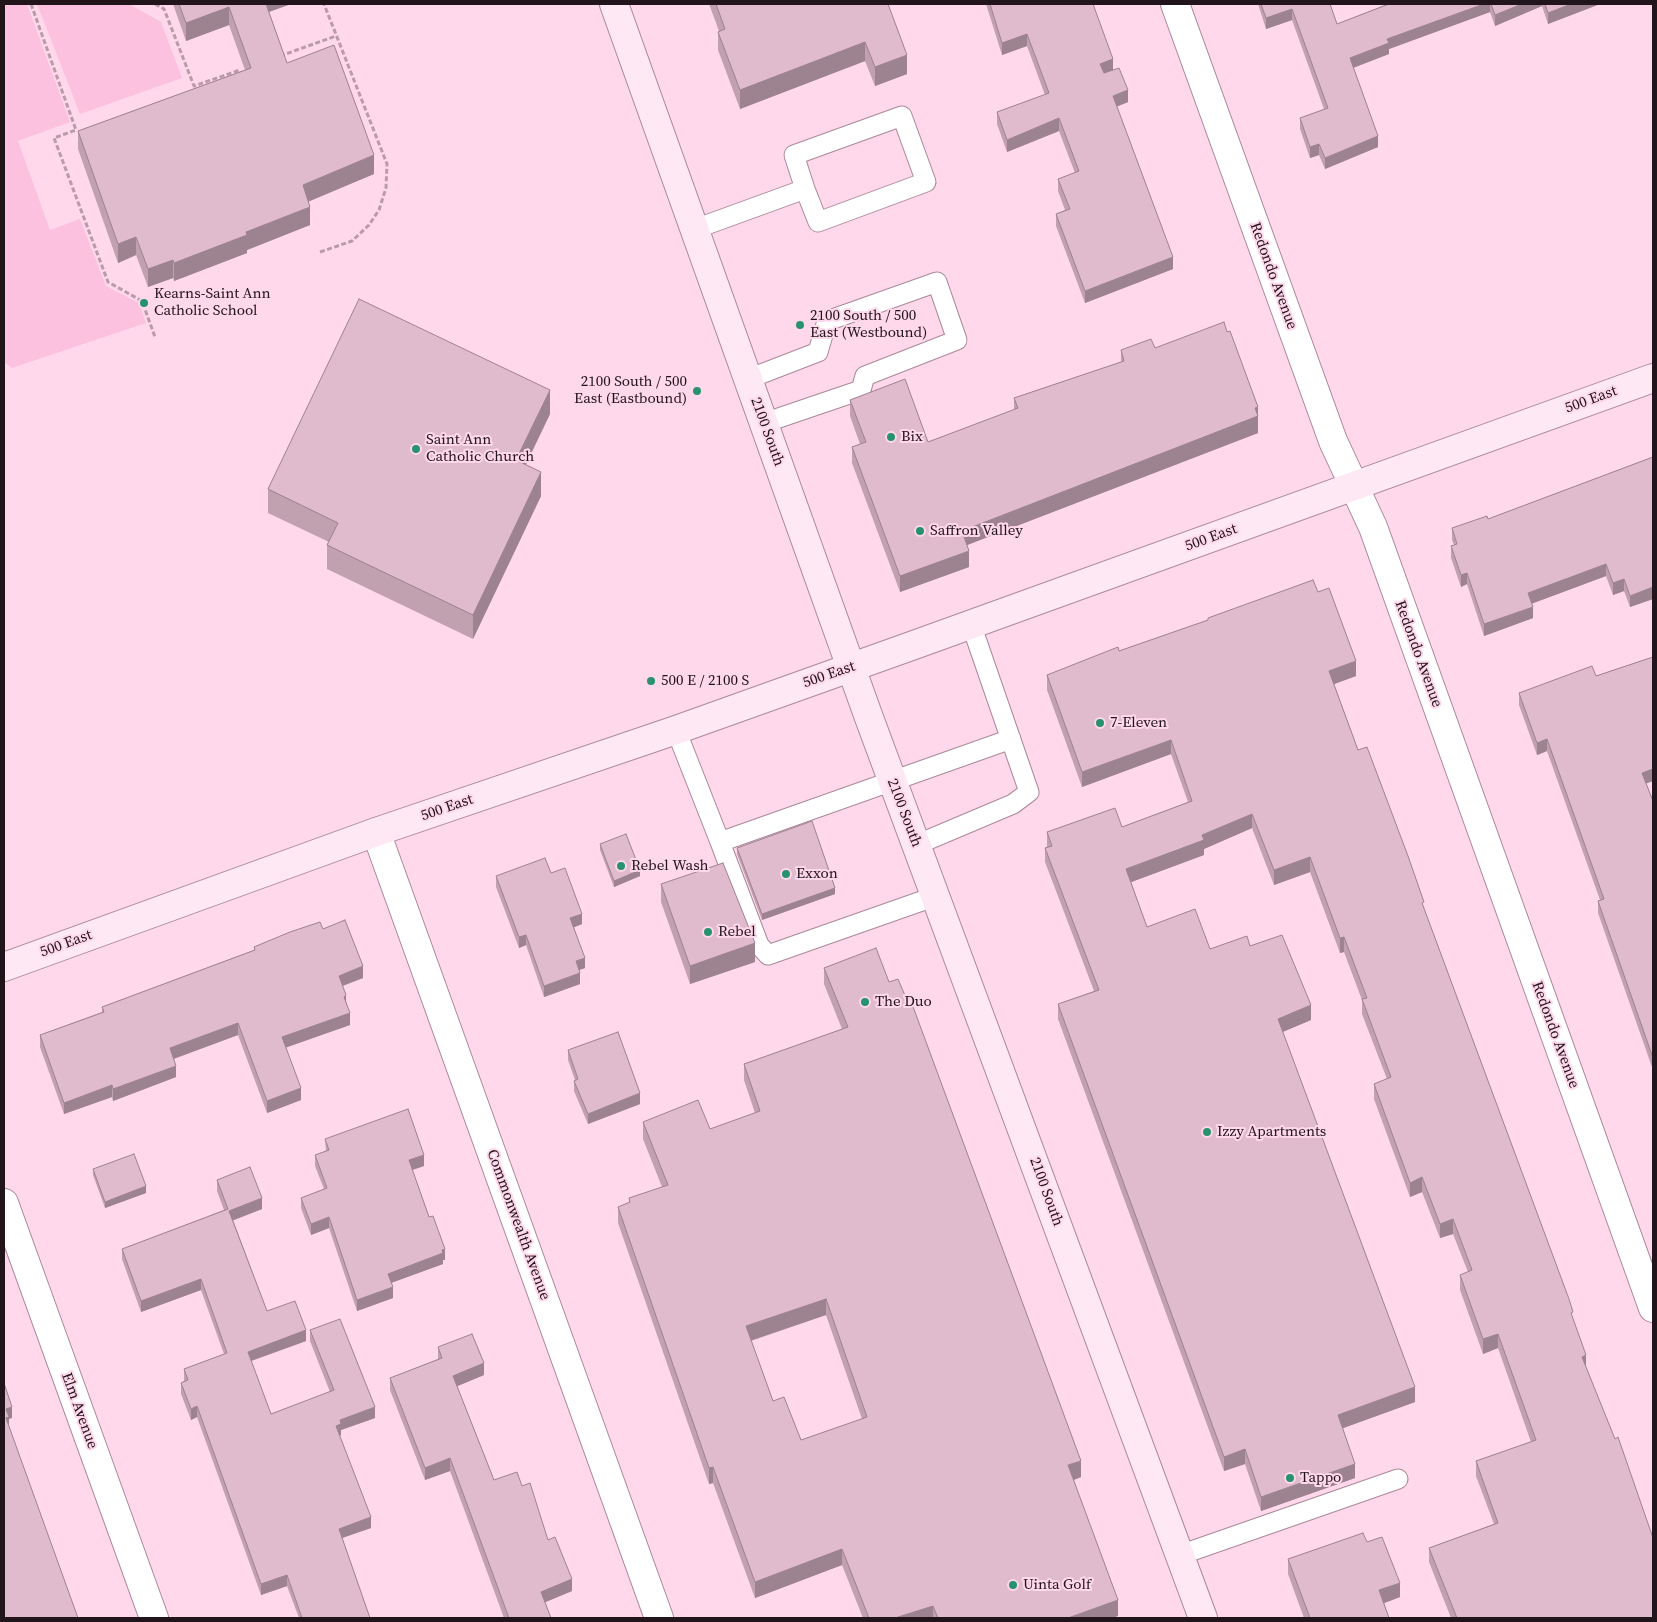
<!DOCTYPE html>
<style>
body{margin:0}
#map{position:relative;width:1657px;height:1622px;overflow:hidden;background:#ffd8eb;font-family:"Source Serif 4",serif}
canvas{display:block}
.frame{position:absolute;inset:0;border:5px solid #21141b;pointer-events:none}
</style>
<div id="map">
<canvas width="1657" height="1622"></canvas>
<div class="frame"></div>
</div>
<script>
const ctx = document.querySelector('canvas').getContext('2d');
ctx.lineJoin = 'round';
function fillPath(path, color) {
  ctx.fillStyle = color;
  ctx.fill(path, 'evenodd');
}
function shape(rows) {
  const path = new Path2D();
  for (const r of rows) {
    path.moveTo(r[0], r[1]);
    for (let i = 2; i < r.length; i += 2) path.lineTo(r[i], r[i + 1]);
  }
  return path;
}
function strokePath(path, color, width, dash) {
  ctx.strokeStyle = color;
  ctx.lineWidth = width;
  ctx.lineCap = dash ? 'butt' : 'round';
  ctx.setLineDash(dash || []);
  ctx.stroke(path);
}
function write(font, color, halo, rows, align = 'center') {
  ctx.font = font + ' "Source Serif 4",serif';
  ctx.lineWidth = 4;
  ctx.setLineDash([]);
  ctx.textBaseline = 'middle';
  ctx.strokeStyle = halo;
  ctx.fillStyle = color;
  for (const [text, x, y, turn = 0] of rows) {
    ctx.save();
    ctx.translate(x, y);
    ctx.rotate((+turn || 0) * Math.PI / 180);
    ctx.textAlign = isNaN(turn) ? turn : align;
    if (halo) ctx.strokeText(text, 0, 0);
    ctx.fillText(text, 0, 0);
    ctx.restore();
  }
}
fillPath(shape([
 [4,4,27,4,70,122,18,141,50,230,80,219,106,286,139,303,146,323,12,368,4,362],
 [37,4,129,4,161,22,182,78,80,114]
]), '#fdc1e0');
const lane = shape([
 [695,229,805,189,818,222,926,182,902,116,794,155,805,189],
 [748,379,818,352,827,321,937,282,957,340,865,376,861,390,764,423],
 [676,730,720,842,1011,739],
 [720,842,759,945,768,955,936,896],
 [916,845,1013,804,1029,792,971,624],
 [1180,1555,1398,1479]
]);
const street = shape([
 [1175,4,1333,441,1373,527,1653,1308],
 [376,832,659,1618],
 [4,1203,154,1618]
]);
const secondary = shape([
 [614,4,868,715,1203,1618],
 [4,967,376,832,676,730,914,645,1653,378]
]);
strokePath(lane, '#ab889a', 21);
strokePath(street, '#ab889a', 30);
strokePath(secondary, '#ab889a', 30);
strokePath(shape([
 [31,4,76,130,54,138,108,282,142,301,155,337],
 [155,4,164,9,194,86,240,70],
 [280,56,336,36],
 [320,252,352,241,369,225,379,210,386,188,387,164,324,4]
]), '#ba9baa', 3, [5, 2.5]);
strokePath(lane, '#fff', 19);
strokePath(street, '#fff', 28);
strokePath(secondary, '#fee8f4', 28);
fillPath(shape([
 [173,4,291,4,269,12,287,63,374,174,308,201,310,225,247,250,247,253,174,281,173,278,148,287,136,255,118,263,78,149,78,131,245,70,229,25,186,41],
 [709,4,888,4,907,74,875,86,865,61,740,109,718,50,718,32,719,31],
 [986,4,1093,4,1113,70,1128,102,1116,107,1173,269,1085,303,1056,226,1056,214,1065,210,1058,191,1058,179,1075,173,1059,131,1007,152,997,124,997,112,1045,95,1027,46,1002,55],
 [1258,4,1330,4,1337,24,1385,5,1385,4,1600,4,1548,24,1542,6,1495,26,1490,12,1389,49,1389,54,1353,68,1378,147,1325,169,1319,155,1310,158,1300,129,1300,118,1324,109,1292,20,1266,29],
 [1227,332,1258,407,1258,433,967,545,969,567,900,592,852,463,852,447,860,444,850,416,850,400,928,442,1014,410,1014,398,1121,362,1121,350,1155,348],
 [550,414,526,465,541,496,473,639,327,569,327,545,329,542,268,513,268,489],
 [1653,457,1653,599,1630,607,1624,591,1613,595,1606,576,1531,604,1533,618,1484,636,1467,584,1461,587,1451,558,1451,546,1454,545,1452,540,1452,528,1488,519],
 [1318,592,1356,676,1334,684,1358,750,1424,909,1573,1319,1653,1618,1451,1618,1429,1562,1429,1548,1494,1524,1476,1476,1476,1461,1531,1442,1498,1348,1483,1354,1460,1290,1460,1275,1468,1272,1453,1234,1440,1238,1422,1192,1410,1197,1374,1099,1374,1084,1387,1079,1362,1014,1362,1000,1344,952,1340,953,1310,872,1274,885,1252,828,1204,849,1204,855,1131,882,1147,927,1210,949,1250,946,1311,1020,1282,1032,1415,1402,1343,1428,1355,1478,1261,1511,1245,1464,1224,1471,1058,1019,1058,1004,1094,991,1045,862,1045,848,1047,847,1047,832,1122,827,1188,802,1171,754,1082,787,1047,690,1047,675,1119,651,1208,620,1208,618],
 [1653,657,1653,781,1646,783,1653,801,1653,1070,1598,913,1598,901,1600,900,1547,751,1537,755,1519,705,1519,693,1596,676],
 [600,844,640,876,614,887,600,850],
 [737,848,835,894,762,920,737,854],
 [551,873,582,924,574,927,585,968,579,970,580,984,544,997,526,945,519,948,496,887,496,876],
 [661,884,755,962,690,984,661,902],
 [323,929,363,978,343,986,350,1025,286,1047,301,1100,267,1113,238,1035,174,1059,176,1077,113,1101,112,1097,64,1114,40,1047,40,1035,102,1012,102,1007,254,950,254,947],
 [824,968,1081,1477,1074,1480,1118,1616,1112,1618,863,1618,842,1565,755,1598,713,1483,709,1484,618,1223,618,1207,629,1203,629,1198,662,1187,643,1139,643,1122,710,1129,755,1113,744,1080,744,1064,842,1029,824,984],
 [826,1315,862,1419,801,1440,773,1401,751,1341],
 [568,1050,640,1104,588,1124,574,1091,574,1081,575,1080,568,1060],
 [325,1139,424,1166,412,1170,445,1260,443,1260,443,1264,391,1283,393,1298,357,1311,329,1228,311,1235,301,1208,301,1198,324,1189,315,1166,315,1155,326,1151],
 [93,1169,146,1193,105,1208,93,1175],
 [217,1180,262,1209,233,1220,267,1311,306,1341,251,1361,271,1414,330,1392,310,1341,310,1330,375,1418,341,1430,341,1435,340,1436,371,1528,342,1538,370,1618,299,1618,287,1586,261,1595,197,1417,191,1420,181,1394,181,1383,184,1381,184,1369,224,1354,201,1290,141,1312,122,1259,122,1249,224,1210,217,1191],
 [438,1347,484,1375,457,1386,494,1480,522,1486,572,1591,545,1602,551,1618,504,1618,450,1471,425,1480,390,1390,390,1378,438,1359],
 [1367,1542,1400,1597,1384,1603,1389,1618,1304,1618,1288,1574,1288,1559]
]), '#c1a0b0');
fillPath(shape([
 [263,4,291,4,263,14],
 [1484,4,1490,4,1490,12,1389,49,1389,54,1350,69,1350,58,1387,39],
 [1522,4,1542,4,1542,6,1495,26,1495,15],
 [1571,4,1600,4,1548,24,1548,13],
 [229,7,229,25,186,41,186,23],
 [1292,9,1292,20,1266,29,1266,18],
 [1027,34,1027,46,1002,55,1002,43],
 [865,42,865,61,740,109,740,90],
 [907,55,907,74,875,86,875,67],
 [1113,59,1113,71,1100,76,1100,64],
 [1128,90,1128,102,1113,108,1113,96],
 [1059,118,1059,131,1007,152,1007,140],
 [1378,136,1378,147,1325,169,1325,158],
 [1319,144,1319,155,1310,158,1310,147],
 [374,155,374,174,303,204,303,185],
 [310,207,310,225,247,250,247,253,174,281,174,263,246,232],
 [136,237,136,255,118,263,118,244],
 [1173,257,1173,269,1085,303,1085,291],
 [173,260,173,278,148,287,148,269],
 [550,390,550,414,516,484,516,460],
 [1258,407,1258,433,962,547,962,531],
 [541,472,541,496,473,639,473,615],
 [969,551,969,567,900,592,900,576],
 [1606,564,1606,576,1528,605,1528,593],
 [1467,573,1467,584,1461,587,1461,575],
 [1624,579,1624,591,1613,595,1613,583],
 [1653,587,1653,599,1630,607,1630,596],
 [1533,607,1533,618,1484,636,1484,624],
 [1356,661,1356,676,1329,686,1329,671],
 [1547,739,1547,751,1537,755,1537,743],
 [1171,740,1171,754,1082,787,1082,772],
 [1653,769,1653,781,1642,785,1642,773],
 [1252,814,1252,828,1204,849,1204,855,1126,884,1126,869,1202,835],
 [1310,857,1310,872,1274,885,1274,870],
 [640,870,640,876,614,887,614,881],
 [835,888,835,894,762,920,762,914],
 [582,914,582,924,570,929,570,918],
 [526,935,526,945,519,948,519,937],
 [1344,937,1344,952,1340,953,1340,938],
 [755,943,755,962,690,984,690,966],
 [585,958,585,968,576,971,576,961],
 [363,966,363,978,339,987,339,976],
 [580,973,580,984,544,997,544,986],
 [346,995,346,1007,344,997],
 [1311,1005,1311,1020,1278,1034,1278,1019],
 [350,1013,350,1025,282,1049,282,1037],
 [238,1023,238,1035,170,1060,170,1048],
 [176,1066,176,1077,113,1101,113,1089],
 [112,1085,112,1097,64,1114,64,1103],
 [301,1088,301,1100,267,1113,267,1101],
 [640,1093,640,1104,588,1124,588,1114],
 [424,1155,424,1166,409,1171,409,1160],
 [1422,1177,1422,1192,1410,1197,1410,1183],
 [146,1186,146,1193,105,1208,105,1202],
 [262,1198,262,1209,229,1222,229,1211],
 [329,1217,329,1228,311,1235,311,1224],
 [1453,1219,1453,1234,1440,1238,1440,1224],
 [445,1249,445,1260,443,1260,443,1264,388,1284,388,1274],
 [201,1279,201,1290,141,1312,141,1301],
 [393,1287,393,1298,357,1311,357,1300],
 [826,1299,826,1315,746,1342,746,1326],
 [306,1330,306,1341,248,1362,248,1352],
 [1498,1334,1498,1348,1483,1354,1483,1339],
 [1586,1355,1586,1370,1582,1357],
 [484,1363,484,1375,453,1388,453,1376],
 [1415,1387,1415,1402,1338,1430,1338,1415],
 [197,1406,197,1417,191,1420,191,1409],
 [12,1407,12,1418,9,1419,9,1428,6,1429,6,1409],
 [375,1407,375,1418,341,1430,341,1435,336,1437,336,1426,340,1420],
 [1245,1449,1245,1464,1224,1471,1224,1457],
 [450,1458,450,1471,425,1480,425,1468],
 [1081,1461,1081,1477,1068,1482,1068,1465],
 [1355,1464,1355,1478,1261,1511,1261,1497],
 [713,1467,713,1483,709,1484,709,1468],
 [371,1517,371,1528,339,1539,339,1529],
 [842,1549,842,1565,755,1598,755,1582],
 [287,1575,287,1586,261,1595,261,1584],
 [572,1579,572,1591,541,1604,541,1592],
 [1400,1583,1400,1597,1379,1605,1379,1590],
 [1118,1600,1118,1616,1112,1618,1068,1618],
 [933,1606,933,1618,895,1618]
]), '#9d8290');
const building = shape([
 [179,4,266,4,287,63,334,45,374,155,303,185,310,207,246,232,247,235,174,263,173,260,148,269,136,237,118,244,78,131,251,68,229,7,186,23,179,4],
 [716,4,888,4,907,55,875,67,865,42,740,90,718,32,725,29,716,4],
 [990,4,1093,4,1113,59,1100,64,1104,73,1119,68,1128,90,1113,96,1173,257,1085,291,1056,214,1070,209,1058,179,1079,171,1059,118,1007,140,997,112,1049,93,1027,34,1002,43,990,4],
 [1261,4,1330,4,1337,24,1389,4,1484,4,1387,39,1389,43,1350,58,1378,136,1325,158,1319,144,1310,147,1300,118,1328,108,1292,9,1266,18,1261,4],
 [1491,4,1522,4,1495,15,1491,4],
 [1545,4,1571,4,1548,13,1545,4],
 [359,299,550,390,516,460,541,472,473,615,327,545,338,523,268,489,359,299],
 [1224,322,1227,332,1230,331,1258,407,1255,408,1258,416,962,531,969,551,900,576,852,447,866,442,850,400,905,379,928,442,1018,408,1014,398,1124,361,1121,350,1151,339,1155,348,1224,322],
 [1653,457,1653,587,1630,596,1624,579,1613,583,1606,564,1528,593,1533,607,1484,624,1467,573,1461,575,1451,546,1457,544,1452,528,1487,516,1488,519,1653,457],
 [1313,580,1318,592,1329,588,1356,661,1329,671,1358,750,1367,747,1408,856,1424,902,1422,903,1569,1299,1573,1312,1571,1313,1586,1355,1582,1357,1615,1439,1618,1437,1653,1538,1653,1618,1457,1618,1429,1548,1498,1523,1476,1461,1536,1440,1498,1334,1483,1339,1460,1275,1472,1270,1453,1219,1440,1224,1422,1177,1410,1183,1374,1084,1391,1077,1362,999,1367,998,1344,937,1340,938,1310,857,1274,870,1252,814,1202,835,1204,840,1126,869,1147,927,1195,909,1210,949,1247,936,1250,946,1282,935,1311,1005,1278,1019,1415,1387,1338,1415,1355,1464,1261,1497,1245,1449,1224,1457,1058,1004,1099,990,1045,848,1052,846,1047,832,1115,808,1122,827,1192,801,1171,740,1082,772,1047,675,1118,647,1119,651,1208,620,1208,618,1313,580],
 [1653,657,1653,769,1642,773,1653,801,1653,1058,1598,901,1604,899,1547,739,1537,743,1519,693,1592,666,1596,676,1653,657],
 [812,821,835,888,762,914,737,848,812,821],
 [626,834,640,870,614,881,600,844,626,834],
 [545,858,551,873,565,868,582,914,570,918,585,958,576,961,580,973,544,986,526,935,519,937,496,876,545,858],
 [723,863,755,943,690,966,661,884,723,863],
 [345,920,363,966,339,976,346,995,344,997,350,1013,282,1037,301,1088,267,1101,238,1023,170,1048,176,1066,113,1089,112,1085,64,1103,40,1035,104,1012,102,1007,255,950,254,947,290,932,320,922,323,929,345,920],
 [876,948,889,982,898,979,909,1005,912,1004,1081,1461,1068,1465,1118,1600,1068,1618,938,1618,933,1606,895,1618,869,1618,842,1549,755,1582,713,1467,709,1468,618,1207,630,1202,629,1198,668,1185,643,1122,698,1100,710,1129,760,1111,744,1064,848,1027,824,968,876,948],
 [826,1299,867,1417,801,1440,784,1397,773,1401,746,1326,826,1299],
 [618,1032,640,1093,588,1114,574,1081,578,1079,568,1050,618,1032],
 [408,1109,424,1155,409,1160,429,1217,433,1216,445,1249,442,1250,443,1253,388,1274,393,1287,357,1300,329,1217,311,1224,301,1198,327,1188,315,1155,329,1150,325,1139,408,1109],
 [134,1154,146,1186,105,1202,93,1169,134,1154],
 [250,1167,262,1198,229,1211,267,1311,295,1301,306,1330,248,1352,271,1414,334,1390,310,1330,340,1319,375,1407,340,1420,341,1424,336,1426,371,1517,339,1529,370,1618,302,1618,287,1575,261,1584,197,1406,191,1409,181,1383,188,1380,184,1369,227,1353,201,1279,141,1301,122,1249,228,1209,217,1180,250,1167],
 [472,1334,484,1363,453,1376,494,1480,517,1472,522,1486,530,1483,548,1540,555,1537,572,1579,541,1592,551,1618,509,1618,450,1458,425,1468,390,1378,442,1358,438,1347,472,1334],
 [4,1383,12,1407,6,1409,9,1417,6,1418,78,1618,4,1618,4,1383],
 [1363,1533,1367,1542,1382,1537,1400,1583,1379,1590,1389,1618,1310,1618,1288,1559,1363,1533]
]);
fillPath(building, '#e0bacd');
strokePath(building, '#9d8290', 1);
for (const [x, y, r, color] of [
 [144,303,5,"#28916e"],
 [800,325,5,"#28916e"],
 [697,391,5,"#28916e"],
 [891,437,5,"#28916e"],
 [416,449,5,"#28916e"],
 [920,531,5,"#28916e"],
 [651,681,5,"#28916e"],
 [1100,723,5,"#28916e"],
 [621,866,5,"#28916e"],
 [786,874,5,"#28916e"],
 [708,932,5,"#28916e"],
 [865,1002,5,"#28916e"],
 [1207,1132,5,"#28916e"],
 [1290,1478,5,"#28916e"],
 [1013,1585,5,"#28916e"]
]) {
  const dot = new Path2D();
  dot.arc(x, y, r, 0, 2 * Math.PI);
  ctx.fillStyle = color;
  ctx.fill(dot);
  strokePath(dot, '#ffd8eb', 2);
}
write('15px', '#21141b', '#ffd8eb', [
 ["Redondo Avenue",1273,276,70],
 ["500 East",1591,400,-20],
 ["2100 South",767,432,70],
 ["500 East",1211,538,-20],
 ["Redondo Avenue",1418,654,70],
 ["500 East",829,675,-19],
 ["500 East",447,808,-19],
 ["2100 South",904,813,69],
 ["500 East",66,944,-20],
 ["Redondo Avenue",1555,1035,70],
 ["2100 South",1046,1192,70],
 ["Commonwealth Avenue",518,1225,70],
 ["Elm Avenue",79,1411,70]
]);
write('15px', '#21141b', '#ffd8eb', [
 ["Kearns-Saint Ann",154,294],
 ["Catholic School",154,311],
 ["2100 South / 500",810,316],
 ["East (Westbound)",810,333],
 ["2100 South / 500",687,382,"right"],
 ["East (Eastbound)",687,399,"right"],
 ["Bix",901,437],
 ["Saint Ann",426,440],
 ["Catholic Church",426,457],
 ["Saffron Valley",930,531],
 ["500 E / 2100 S",661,681],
 ["7-Eleven",1110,723],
 ["Rebel Wash",631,866],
 ["Exxon",796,874],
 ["Rebel",718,932],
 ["The Duo",875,1002],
 ["Izzy Apartments",1217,1132],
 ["Tappo",1300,1478],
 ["Uinta Golf",1023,1585]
], 'left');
</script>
